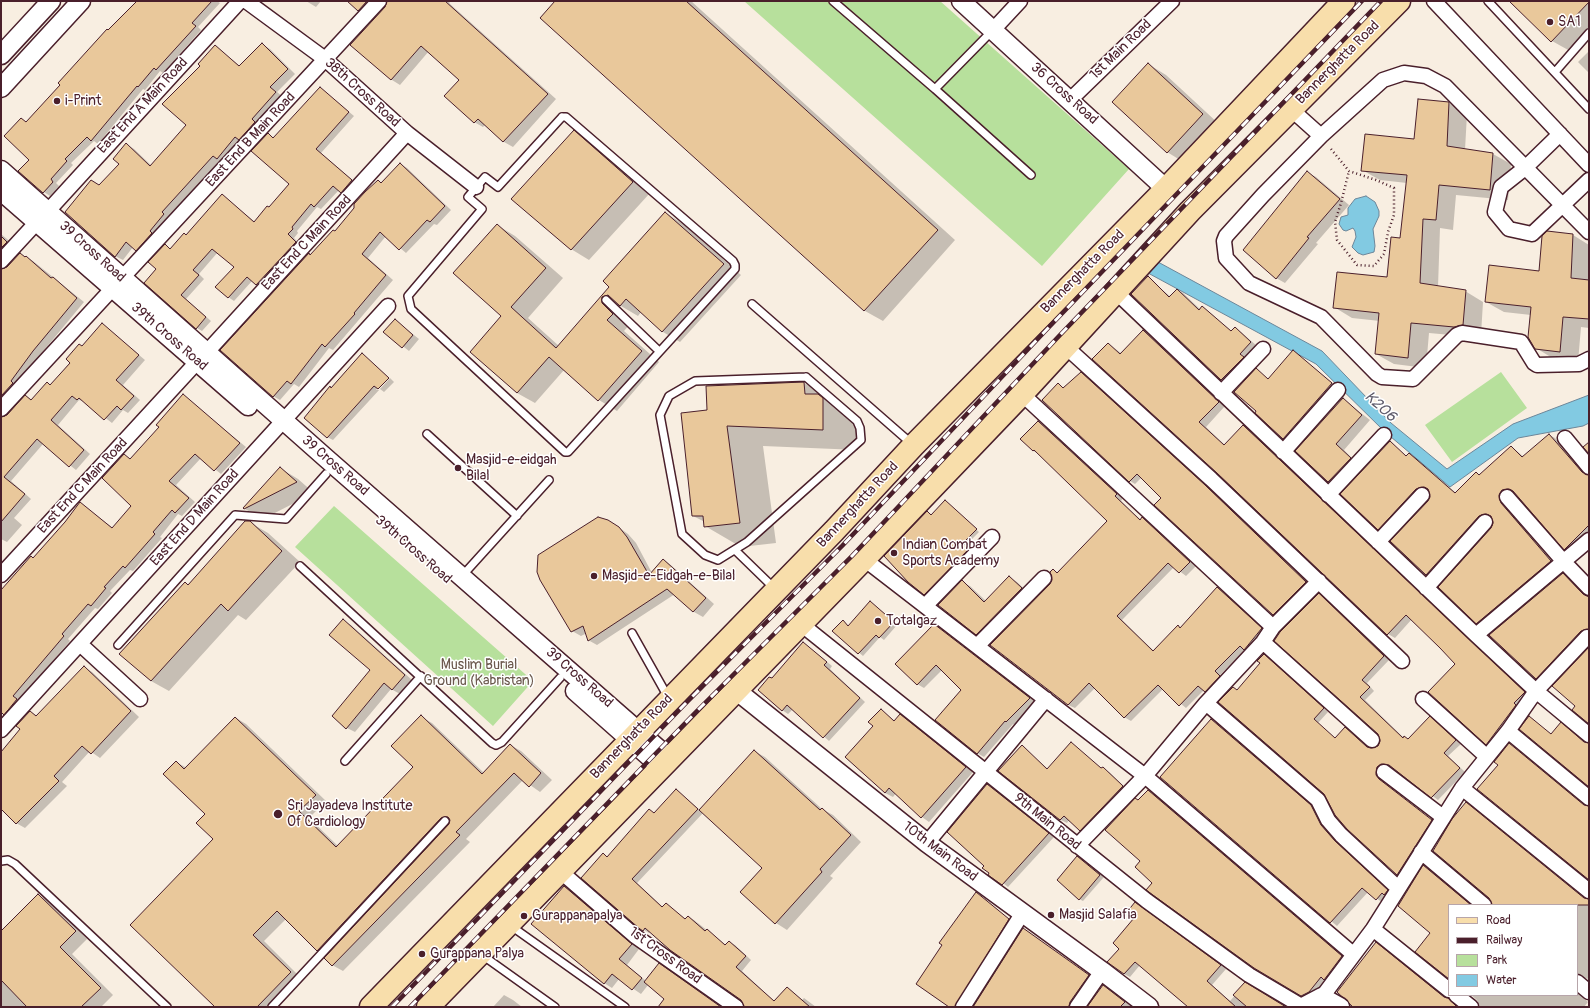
<!DOCTYPE html>
<style>
body{margin:0}
#map{position:relative;width:1590px;height:1008px;overflow:hidden;background:#f8eee1;font-family:Pangolin,sans-serif}
canvas{display:block}
.frame{position:absolute;inset:0;border:2px solid #4a1f2b;pointer-events:none}
.legend{position:absolute;left:1448px;top:904px;width:130px;height:92px;box-sizing:border-box;background:#fff;border:1px solid #b7a5aa;margin:0;padding:5px 7px;list-style:none;font-size:12px;color:#4a1f2b}
.legend li{display:flex;align-items:center;gap:8px;height:20px}
.legend b{width:20px;border:1px solid #b7a5aa}
</style>
<div id="map">
<canvas width="1590" height="1008"></canvas>
<div class="frame"></div>
<ul class="legend">
<li><b style="height:5px;background:#f8deab"></b>Road</li>
<li><b style="height:5px;background:#4a1f2b"></b>Railway</li>
<li><b style="height:11px;background:#b7e09c"></b>Park</li>
<li><b style="height:11px;background:#82cae2"></b>Water</li>
</ul>
</div>
<script>
const ctx = document.querySelector('canvas').getContext('2d');
ctx.lineJoin = 'round';
function fillPath(path, color) {
  ctx.fillStyle = color;
  ctx.fill(path, 'evenodd');
}
function shape(rows) {
  const path = new Path2D();
  for (const r of rows) {
    path.moveTo(r[0], r[1]);
    for (let i = 2; i < r.length; i += 2) path.lineTo(r[i], r[i + 1]);
  }
  return path;
}
function strokePath(path, color, width, dash) {
  ctx.strokeStyle = color;
  ctx.lineWidth = width;
  ctx.lineCap = dash ? 'butt' : 'round';
  ctx.setLineDash(dash || []);
  ctx.stroke(path);
}
function write(font, color, halo, rows, align = 'center') {
  ctx.font = font + ' Pangolin,sans-serif';
  ctx.lineWidth = 3;
  ctx.setLineDash([]);
  ctx.textBaseline = 'middle';
  ctx.strokeStyle = halo;
  ctx.fillStyle = color;
  for (const [text, x, y, turn = 0] of rows) {
    ctx.save();
    ctx.translate(x, y);
    ctx.rotate((+turn || 0) * Math.PI / 180);
    ctx.textAlign = isNaN(turn) ? turn : align;
    if (halo) ctx.strokeText(text, 0, 0);
    ctx.fillText(text, 0, 0);
    ctx.restore();
  }
}
fillPath(shape([
 [744,1,940,1,1129,169,1042,266],
 [1501,372,1527,408,1452,462,1425,425],
 [334,506,533,681,493,726,295,547]
]), '#b7e09c');
const water = shape([
 [1366,196,1375,202,1379,211,1379,216,1373,229,1375,246,1374,252,1363,255,1358,253,1352,247,1356,237,1355,231,1353,228,1346,231,1343,230,1339,224,1341,217,1348,215,1348,208,1355,199,1366,196],
 [1158,262,1322,351,1391,423,1447,469,1513,424,1589,395,1589,423,1583,426,1518,438,1450,487,1384,431,1316,364,1148,273,1158,262]
]);
fillPath(water, '#82cae2');
strokePath(water, '#6c8699', 1);
fillPath(shape([
 [138,1,217,1,220,3,198,27,201,30,163,73,160,71,145,90,143,89,98,144,94,141,71,163,73,165,56,183,59,186,50,196,44,192,30,160,22,119,27,123,125,13,127,14],
 [306,1,321,1,316,7],
 [349,1,381,1,368,15],
 [388,1,451,1,449,3,556,99,513,147,504,142,485,125,483,127,474,122,460,80,429,51,400,85,392,80,351,45,386,7],
 [556,1,691,1,955,240,883,321,865,311,541,18],
 [1510,1,1589,1,1589,31,1570,51,1552,41],
 [262,44,270,49,295,74,277,92,283,97,225,162,221,160,169,217,171,219,144,254,133,247,123,260,115,256,100,186,120,164,126,144,134,149,152,166,188,124,202,66,215,46,240,66],
 [1589,51,1589,73,1578,62],
 [1148,64,1166,75,1220,125,1185,163,1167,152],
 [320,88,354,116,321,153,357,184,347,195,339,190,321,209,317,207,297,231,298,233,294,238,301,245,263,288,252,281,234,301,228,297,236,267,218,252,199,274,204,279,186,299,211,321,202,331,197,328,157,269,165,246,171,249,186,235,222,195,255,222,270,208,291,184,268,134,274,138],
 [1449,103,1467,114,1465,150,1493,154,1511,164,1508,200,1456,195,1453,230,1440,228,1438,287,1465,291,1483,302,1481,335,1473,337,1429,333,1426,368,1394,364,1376,354,1380,321,1352,318,1334,307,1388,278,1401,239,1407,183,1380,180,1362,170,1415,140],
 [574,132,592,142,650,193,589,260,571,249],
 [400,164,407,168,451,210,437,225,434,224,406,253,386,236,368,258,393,280,333,350,329,348,299,387,294,384,280,400,273,396,309,254,311,255,335,232,378,181,382,183],
 [1307,172,1316,177,1349,205,1316,243,1318,244,1285,283,1276,278],
 [666,213,683,224,741,275,680,342,663,332,641,312,638,316,621,306,620,307,619,313,630,324,624,331,659,362,617,411,599,400,564,370,535,403,517,393,503,316,497,225,515,236,563,278,528,318,559,346,611,287],
 [1547,232,1573,235,1589,245,1589,328,1581,327,1578,362,1554,359,1536,348,1531,315,1504,312,1486,302,1539,272],
 [1,234,19,249,5,266,5,269,20,254,33,261,84,302,40,355,1,408],
 [1148,278,1171,297,1177,290,1183,293,1201,310,1202,307,1208,311,1232,332,1235,329,1241,332,1257,346,1228,383,1222,380,1132,294],
 [395,320,419,339,409,351,385,332],
 [102,324,145,360,123,385,140,400,128,413,123,410,112,423,85,402,79,400,58,425,90,454,76,470,43,444,11,481,31,499,14,518,22,525,7,542,1,539,1,417,4,418,26,396,32,400,47,383,51,385],
 [1143,331,1150,335,1225,406,1206,427,1225,445,1243,426,1250,430,1531,696,1494,748,1487,744,1457,664,1412,619,1395,638,1388,634,1218,472,1109,344,1121,353],
 [1293,352,1337,387,1289,442,1256,413,1256,370,1269,379],
 [362,354,388,377,376,390,379,390,390,378,394,382,384,392,380,389,333,440,327,437,332,389],
 [1081,373,1211,489,1311,585,1279,617,1273,614,1142,477,1135,484,1130,481,1058,385,1064,388],
 [804,383,840,404,858,420,858,450,763,446,776,543,741,547,705,526,705,522,693,516,708,411],
 [183,396,246,447,221,474,201,458,176,485,195,502,182,516,178,514,160,537,162,538,133,571,130,570,110,591,112,593,98,609,95,608,68,639,70,641,19,700,11,718,3,713,1,716,1,591,34,559,66,523,80,503,113,528,133,506,124,455,131,459,160,427],
 [1343,399,1370,420,1344,450,1358,464,1337,486,1329,482,1297,451],
 [1039,422,1045,426,1123,498,1121,501,1141,520,1143,519,1149,522,1196,566,1186,576,1174,567,1122,620,1154,651,1178,626,1181,628,1217,588,1224,592,1268,633,1251,652,1246,649,1220,675,1226,680,1212,695,1204,690,1186,708,1163,689,1131,721,1124,717,1095,688,1075,708,1068,705,1051,585,1053,580,1054,570,1058,573,1108,521,1039,454,1033,451],
 [1549,435,1555,438,1589,476,1589,534,1571,552,1565,549,1516,493,1511,491,1504,498,1506,507,1557,564,1483,626,1477,623,1494,523,1492,516,1482,512,1490,517,1485,519,1432,578,1426,575,1392,541,1429,501,1431,497,1429,490,1422,492,1384,532,1378,529,1390,443,1407,457,1409,454,1415,457,1456,493,1476,473,1480,476,1512,447,1524,457],
 [280,468,298,479,314,493,263,519,245,509],
 [946,502,979,532,966,545,972,551,928,596,925,594,928,512,932,515],
 [249,522,268,533,300,562,246,620,238,615,169,691,151,681,121,654],
 [617,526,628,534,636,543,652,573,664,560,672,566,714,604,703,617,694,612,675,594,597,645,588,640,587,633,581,636,572,631],
 [1563,574,1589,597,1589,633,1542,682,1536,678],
 [1009,577,1017,582,1030,594,985,639,977,634,962,582,970,586,986,601],
 [1319,595,1324,598,1389,660,1367,683,1374,691,1365,700,1404,738,1409,740,1430,718,1461,744,1448,756,1465,772,1438,800,1394,767,1387,767,1382,770,1381,779,1384,783,1436,824,1403,878,1348,828,1324,793,1238,691,1262,663,1264,655,1328,712,1318,723,1336,739,1345,728,1369,748,1375,749,1381,742,1379,733,1275,640],
 [874,605,897,625,884,640,880,637,863,656,834,631,843,622,849,626],
 [343,621,351,625,412,680,400,694,391,689,355,732,347,728,371,670],
 [934,625,1036,702,1014,725,1013,724,984,757,977,753,963,690,942,670,924,688,917,684],
 [804,643,832,666,830,669,865,702,829,741,793,709,788,714,782,710,772,679],
 [84,667,92,672,139,717,100,758,90,751,62,782,67,786,25,828,16,823,1,808,1,753,22,729,30,712,38,716],
 [881,710,895,721,900,715,908,720,973,772,929,822,922,817,896,793,893,797,885,793,874,726],
 [421,717,432,723,484,773,510,745,521,751,552,780,540,792,523,780,466,839,470,842,343,971,332,965,328,956,318,950,286,919,264,941,302,979,274,1007,216,1007,214,839,206,814,176,762,187,768,236,718,246,724,326,801,309,818,338,846,415,767],
 [1211,720,1318,810,1328,830,1341,846,1394,894,1383,903,1368,892,1337,926,1161,777],
 [1071,743,1102,769,1109,772,1128,790,1086,834,1069,820,1067,823,1061,820,999,771,1022,746,1048,769],
 [1509,744,1586,806,1589,807,1589,879,1500,765],
 [754,751,765,757,822,809,833,815,861,842,830,876,833,878,787,930,776,923,741,892,764,868,703,813,637,883,663,907,666,904,686,920,688,917,694,920,726,945,729,942,735,945,751,960,742,971,775,1002,788,988,802,1000,804,998,816,1007,745,1007,742,999,651,931,649,933,641,928,604,855,608,857,655,814,676,790,700,810],
 [987,785,1054,837,1008,887,991,873,985,866],
 [1149,791,1156,796,1349,961,1310,1000,1254,967,1154,883,1139,801],
 [1466,804,1586,899,1589,899,1589,979,1580,977,1577,980,1577,905,1493,905],
 [1081,859,1104,877,1083,901,1079,899],
 [1424,866,1471,905,1449,905,1449,977,1432,933],
 [565,887,573,892,639,949,627,965,646,981,721,1007,666,1007,666,999,648,985,641,994,619,979,612,988,604,983],
 [976,893,1014,923,961,1007,951,1007],
 [38,895,51,902,87,939,72,954,113,995,101,1007,1,1007,1,932],
 [1141,907,1226,969,1212,985,1230,1001,1245,984,1285,1007,1188,1007,1140,965,1130,977,1124,974,1120,948],
 [1029,933,1094,979,1075,1007,974,1007],
 [1376,943,1382,947,1458,1007,1350,1007,1350,1001,1337,992],
 [1103,986,1109,989,1132,1007,1089,1007],
 [1577,992,1588,1002,1584,1007,1480,1007,1477,1000,1471,995,1577,995],
 [504,995,513,1000,522,1007,493,1007]
]), '#0003');
const building = shape([
 [137,1,212,1,192,23,196,26,156,70,154,68,138,87,137,86,91,141,87,137,65,159,67,161,51,179,53,182,43,193,18,171,29,160,4,136,21,118,26,122,60,85,58,83,107,29,108,30,137,1],
 [347,1,367,1,358,11,347,1],
 [387,1,445,1,548,94,503,142,478,119,474,123,444,96,459,80,421,46,391,80,350,45,385,7,387,1],
 [555,1,686,1,938,230,864,311,540,18,555,1],
 [1509,1,1589,1,1589,2,1551,42,1509,1],
 [262,43,288,69,270,87,276,92,252,119,255,122,239,140,235,137,217,159,213,156,162,212,164,214,150,231,152,233,136,251,126,242,115,257,65,212,91,180,99,185,119,164,113,159,126,143,150,166,186,125,162,104,200,66,198,64,215,45,239,66,262,43],
 [1148,63,1203,114,1167,153,1112,102,1148,63],
 [320,87,349,112,316,149,352,180,341,193,333,186,314,207,311,204,292,227,293,229,288,234,296,242,256,285,247,277,228,298,215,287,234,267,212,249,193,270,199,275,181,295,206,317,196,329,144,283,156,269,148,262,165,244,170,249,184,233,186,235,222,194,254,222,267,206,269,207,289,184,251,151,268,133,273,138,320,87],
 [1418,99,1449,102,1447,146,1493,153,1490,190,1439,185,1436,220,1423,219,1420,283,1466,290,1463,325,1454,327,1411,323,1408,358,1375,354,1379,313,1333,308,1337,272,1387,277,1391,237,1400,238,1407,175,1361,171,1365,134,1414,139,1418,99],
 [574,130,633,182,571,250,511,199,574,130],
 [400,163,445,206,430,222,427,220,399,250,380,232,362,254,386,275,354,313,355,314,325,347,322,344,291,384,287,381,273,397,220,350,309,253,310,255,333,230,335,231,354,208,354,204,365,192,378,180,381,183,400,163],
 [1307,171,1340,199,1307,237,1309,238,1276,279,1243,250,1307,171],
 [665,212,724,264,662,332,626,299,620,306,608,295,602,297,602,303,613,314,607,320,642,351,598,401,549,357,517,393,470,352,501,316,453,273,497,224,546,268,511,307,556,348,609,287,603,281,665,212],
 [1547,231,1573,234,1571,278,1589,280,1589,319,1563,317,1560,352,1535,349,1528,337,1531,307,1485,302,1489,265,1539,271,1542,236,1547,231],
 [1,236,7,242,1,248,1,236],
 [20,253,25,257,26,256,51,278,53,277,77,298,33,351,11,381,13,383,1,396,1,269,7,267,20,253],
 [1148,276,1169,297,1177,289,1199,310,1202,306,1231,331,1235,327,1251,342,1240,354,1244,357,1221,380,1131,294,1148,276],
 [395,319,413,335,402,348,383,332,395,319],
 [102,323,139,355,116,380,134,396,121,410,117,406,104,420,79,398,77,400,72,396,51,420,84,450,69,467,37,439,4,477,25,494,1,522,1,417,7,415,25,395,31,400,47,382,50,385,70,363,66,359,79,344,82,346,102,323],
 [1143,330,1219,402,1199,422,1224,445,1243,425,1525,692,1514,703,1516,705,1486,745,1428,692,1455,664,1440,648,1406,615,1387,635,1217,473,1092,359,1108,343,1120,354,1143,330],
 [1293,350,1332,383,1283,439,1255,413,1256,411,1234,392,1256,368,1268,379,1293,350],
 [362,353,389,378,378,389,374,386,327,438,304,418,330,386,331,388,362,353],
 [1081,372,1205,485,1306,582,1273,615,1154,505,1161,498,1137,474,1129,482,1042,400,1058,383,1063,388,1081,372],
 [804,382,805,394,818,394,823,398,823,430,727,426,740,523,704,527,703,516,692,516,681,413,707,410,706,386,804,382],
 [183,394,240,443,214,471,195,454,169,481,189,498,175,513,172,510,153,532,155,534,125,568,123,566,104,587,106,588,91,606,88,604,62,634,64,636,13,696,17,699,4,715,1,712,1,590,31,556,33,558,65,522,80,502,112,528,131,506,102,478,124,454,130,459,159,427,156,425,183,394],
 [1343,398,1362,415,1336,444,1351,458,1328,482,1295,451,1343,398],
 [1038,421,1117,494,1115,496,1140,520,1142,517,1190,562,1179,573,1168,563,1117,616,1153,651,1178,625,1180,628,1217,587,1262,628,1244,650,1240,646,1215,671,1220,676,1205,692,1198,686,1179,706,1158,685,1124,718,1089,683,1068,705,990,645,1050,584,1052,580,1050,572,1053,569,1057,573,1107,521,1034,450,1033,451,1020,439,1038,421],
 [1549,434,1582,472,1589,475,1589,525,1564,550,1513,491,1509,489,1502,490,1499,495,1501,503,1551,561,1476,624,1438,587,1491,528,1493,523,1491,516,1486,514,1479,516,1426,575,1390,541,1428,501,1430,497,1428,489,1424,487,1416,489,1378,530,1340,494,1390,441,1406,456,1409,453,1455,493,1476,472,1479,475,1511,446,1522,457,1549,434],
 [1589,442,1589,454,1583,447,1589,442],
 [280,467,297,482,244,509,243,508,280,467],
 [945,500,977,529,963,543,969,549,924,595,908,582,884,556,927,511,931,515,945,500],
 [598,517,608,520,619,527,627,537,649,575,663,559,706,598,693,612,667,589,588,641,583,626,571,632,540,580,537,572,538,555,598,517],
 [245,521,250,521,282,551,228,611,221,604,151,681,119,654,185,582,188,585,245,521],
 [1563,573,1583,594,1589,597,1589,629,1581,631,1536,679,1489,635,1563,573],
 [1009,576,1022,588,976,635,938,605,962,580,984,602,1009,576],
 [1319,593,1384,656,1362,680,1370,687,1360,697,1403,738,1404,736,1408,739,1430,716,1456,740,1444,753,1460,768,1431,798,1389,765,1381,764,1377,767,1376,775,1379,779,1432,820,1397,875,1347,829,1335,815,1324,794,1218,702,1233,687,1237,690,1260,663,1257,661,1264,654,1324,708,1314,719,1335,738,1345,727,1367,747,1371,748,1378,746,1380,741,1378,734,1274,641,1280,632,1319,593],
 [870,601,894,622,879,638,876,635,858,654,832,631,843,620,848,626,870,601],
 [343,619,405,675,392,690,384,683,346,729,332,716,370,670,329,635,343,619],
 [934,624,1030,698,1006,722,1005,721,977,754,935,720,961,690,936,665,917,685,895,664,934,624],
 [803,642,827,662,824,665,860,698,823,738,787,705,782,711,758,690,769,677,772,678,803,642],
 [1589,647,1589,724,1572,710,1575,706,1552,686,1589,647],
 [84,666,131,711,91,754,82,746,54,776,59,781,16,824,1,809,1,752,20,729,16,726,30,711,36,716,84,666],
 [881,709,894,721,900,714,966,767,921,818,889,788,885,793,845,757,873,726,868,722,881,709],
 [421,715,482,774,510,744,541,773,529,787,514,773,456,832,460,835,332,966,324,958,449,824,450,820,448,817,441,818,317,951,277,911,253,935,291,972,257,1007,215,1007,130,925,213,839,196,823,205,814,163,774,176,761,184,769,235,717,316,795,299,811,336,847,413,767,391,746,421,715],
 [1529,716,1551,734,1561,722,1584,742,1589,743,1589,787,1519,729,1529,716],
 [1211,719,1311,805,1321,825,1335,841,1388,890,1384,895,1382,893,1376,900,1362,888,1330,923,1160,777,1211,719],
 [1071,742,1101,768,1103,767,1123,786,1080,831,1064,816,1060,820,998,771,1022,745,1047,769,1071,742],
 [1509,743,1584,805,1589,806,1589,880,1477,789,1498,765,1494,762,1509,743],
 [754,750,820,810,822,808,851,835,820,869,822,872,775,924,740,892,762,868,699,810,754,750],
 [987,784,1049,833,1002,885,988,875,989,873,982,868,984,866,947,832,987,784],
 [676,789,698,809,632,879,662,907,666,903,685,919,688,916,705,931,707,929,725,945,729,941,746,956,736,967,774,1001,787,987,810,1007,744,1007,741,1000,670,950,645,928,643,931,640,929,581,878,603,853,607,857,649,809,654,813,676,789],
 [1148,790,1342,956,1324,980,1321,977,1309,992,1301,996,1254,968,1146,890,1152,883,1135,867,1140,861,1105,830,1135,798,1138,800,1148,790],
 [1466,802,1584,898,1589,899,1589,905,1492,905,1489,898,1433,851,1452,819,1466,802],
 [1077,856,1100,875,1079,900,1057,880,1077,856],
 [1423,865,1471,905,1449,905,1449,979,1415,952,1430,933,1398,906,1423,865],
 [564,886,632,944,619,959,642,978,632,990,612,974,604,984,531,924,564,886],
 [976,892,1009,919,955,1007,949,1007,916,984,942,945,939,943,976,892],
 [38,894,76,931,60,947,101,988,81,1007,27,1007,1,980,1,931,38,894],
 [1135,902,1221,965,1207,981,1236,1007,1188,1007,1135,962,1124,974,1107,962,1119,949,1113,943,1134,918,1127,912,1135,902],
 [1023,928,1089,975,1070,1002,1069,1007,973,1007,1023,928],
 [1376,942,1444,997,1448,998,1457,1007,1353,1007,1337,992,1376,942],
 [659,963,721,1007,658,1007,664,999,644,982,659,963],
 [1245,982,1286,1007,1247,1007,1233,995,1245,982],
 [1103,985,1125,1002,1120,1007,1087,1007,1103,985]
]);
fillPath(building, '#e9c89b');
strokePath(building, '#4a1f2b', 1);
const service = shape([
 [833,1,935,89],
 [1488,1,1589,109],
 [993,30,935,89,1031,175],
 [1555,72,1589,33],
 [562,117,566,117,733,261,735,265,735,269,568,452,565,452,411,309,408,296,482,209,468,197,485,177,498,187,562,117],
 [606,300,659,351],
 [752,304,912,444],
 [806,377,857,421,860,428,861,440,747,542,718,560,705,555,682,534,660,415,669,396,695,381,806,377],
 [427,434,517,516],
 [736,551,774,588],
 [300,566,492,743,496,745,502,742,560,678],
 [462,576,549,480],
 [632,633,668,697],
 [118,645,235,515,286,519,326,474],
 [345,761,421,676],
 [1,861,8,860,15,864,167,1007],
 [511,926,625,1007],
 [482,955,555,1007],
 [272,1007,445,821]
]);
const minor = shape([
 [246,1,325,59,407,133,476,187],
 [1434,1,1589,165],
 [993,30,1020,1],
 [1070,100,1172,1],
 [1292,110,1321,136],
 [1560,134,1525,168,1501,187,1495,212,1509,229,1532,234,1589,180],
 [47,212,240,1],
 [1589,232,1445,86,1426,76,1404,73,1383,80,1321,136,1263,195,1226,236,1224,241,1226,258,1249,283,1321,317,1377,374,1382,377,1413,379,1457,335,1462,333,1521,342,1534,363,1537,365,1579,364,1589,359],
 [1,261,37,222],
 [122,278,379,1],
 [1115,291,1476,635,1536,691,1589,735],
 [1065,346,1211,479,1402,661],
 [206,353,407,133],
 [1221,393,1263,349],
 [1022,394,1273,627],
 [1,409,113,288],
 [1565,438,1589,467],
 [1283,452,1338,390],
 [1328,495,1384,435],
 [1507,497,1564,562,1589,588],
 [1378,542,1422,495],
 [864,559,1145,776,1353,954],
 [1,575,197,362],
 [1426,588,1485,522],
 [926,605,992,537],
 [801,624,1147,901,1249,975,1303,1007],
 [1476,635,1589,540],
 [1263,642,1372,740],
 [80,644,140,699],
 [977,646,1044,578],
 [1423,699,1486,756],
 [1206,703,1318,800,1328,820,1341,835,1398,888],
 [1,730,388,306],
 [1508,731,1589,798],
 [1384,772,1443,817],
 [1462,788,1589,891],
 [927,843,1046,699],
 [1077,846,1145,776,1206,703,1263,642,1273,627,1319,581],
 [1421,852,1484,905],
 [560,871,635,936,736,1007],
 [1373,929,1449,990],
 [1577,982,1589,992],
 [1456,995,1471,1007],
 [1322,997,1373,929,1462,788,1508,731,1536,691,1587,637],
 [963,1007,1022,914],
 [1077,1007,1102,971]
]);
const tertiary = shape([
 [961,1,1166,189],
 [1,55,51,1],
 [1,88,81,1],
 [1,170,327,459,670,759],
 [1,191,248,406],
 [575,691,662,768],
 [737,691,927,843,1102,971,1149,1007],
 [1303,1007,1322,997,1340,1007]
]);
const primary = shape([
 [371,1007,834,531,914,445,1166,189,1344,1],
 [428,1007,864,559,1022,394,1190,211,1399,1]
]);
strokePath(service, '#4a1f2b', 10);
strokePath(minor, '#4a1f2b', 17);
strokePath(tertiary, '#4a1f2b', 21);
strokePath(primary, '#4a1f2b', 25);
strokePath(shape([
 [1331,149,1349,171,1376,180,1394,188,1394,215,1388,232,1384,254,1374,266,1357,265,1337,240,1335,222,1341,203,1349,171]
]), '#4a1f2b', 2.5, [1, 3]);
strokePath(service, '#fff', 7);
strokePath(minor, '#fff', 14);
strokePath(tertiary, '#fff', 18);
strokePath(primary, '#f8deab', 22);
const rail = shape([
 [392,1007,685,704,842,546,1050,326,1362,1],
 [410,1007,695,713,852,556,1060,335,1381,1]
]);
strokePath(rail, '#4a1f2b', 4.5);
strokePath(rail, '#fff', 3, [9]);
for (const [x, y, r, color] of [
 [1550,22,4,"#4a1f2b"],
 [57,101,4,"#4a1f2b"],
 [458,468,4,"#4a1f2b"],
 [894,553,4,"#4a1f2b"],
 [594,576,4,"#4a1f2b"],
 [878,621,4,"#4a1f2b"],
 [278,814,5,"#4a1f2b"],
 [1051,915,4,"#4a1f2b"],
 [524,916,4,"#4a1f2b"],
 [422,954,4,"#4a1f2b"]
]) {
  const dot = new Path2D();
  dot.arc(x, y, r, 0, 2 * Math.PI);
  ctx.fillStyle = color;
  ctx.fill(dot);
  strokePath(dot, '#fff', 1.5);
}
write('14px', '#4a1f2b', '#fff', [
 ["SA1",1558,22],
 ["i-Print",65,101],
 ["Masjid-e-eidgah",466,460],
 ["Bilal",466,476],
 ["Indian Combat",902,545],
 ["Sports Academy",902,561],
 ["Masjid-e-Eidgah-e-Bilal",602,576],
 ["Totalgaz",886,621],
 ["Sri Jayadeva Institute",287,806],
 ["Of Cardiology",287,822],
 ["Masjid Salafia",1059,915],
 ["Gurappanapalya",532,916],
 ["Gurappana Palya",430,954]
], 'left');
write('14px', '#4a1f2b', '#fff', [
 ["1st Main Road",1121,50,-44],
 ["Bannerghatta Road",1338,63,-45],
 ["38th Cross Road",362,93,42],
 ["36 Cross Road",1064,94,42],
 ["East End A Main Road",143,106,-47],
 ["East End B Main Road",251,140,-47],
 ["East End C Main Road",307,243,-47],
 ["39 Cross Road",92,252,42],
 ["Bannerghatta Road",1083,272,-45],
 ["39th Cross Road",169,337,41],
 ["39 Cross Road",335,466,41],
 ["East End C Main Road",83,486,-47],
 ["Bannerghatta Road",858,505,-47],
 ["East End D Main Road",195,518,-48],
 ["39th Cross Road",413,550,41],
 ["39 Cross Road",579,678,41],
 ["Bannerghatta Road",632,737,-46],
 ["9th Main Road",1047,822,39],
 ["10th Main Road",940,852,37],
 ["1st Cross Road",665,956,36]
]);
write('14px', '#6b594d', '#fff', [
 ["Muslim Burial",479,665],
 ["Ground (Kabristan)",479,681]
]);
write('italic 15px', '#5e5b6b', '#fff', [
 ["K206",1380,407,42]
]);
</script>
